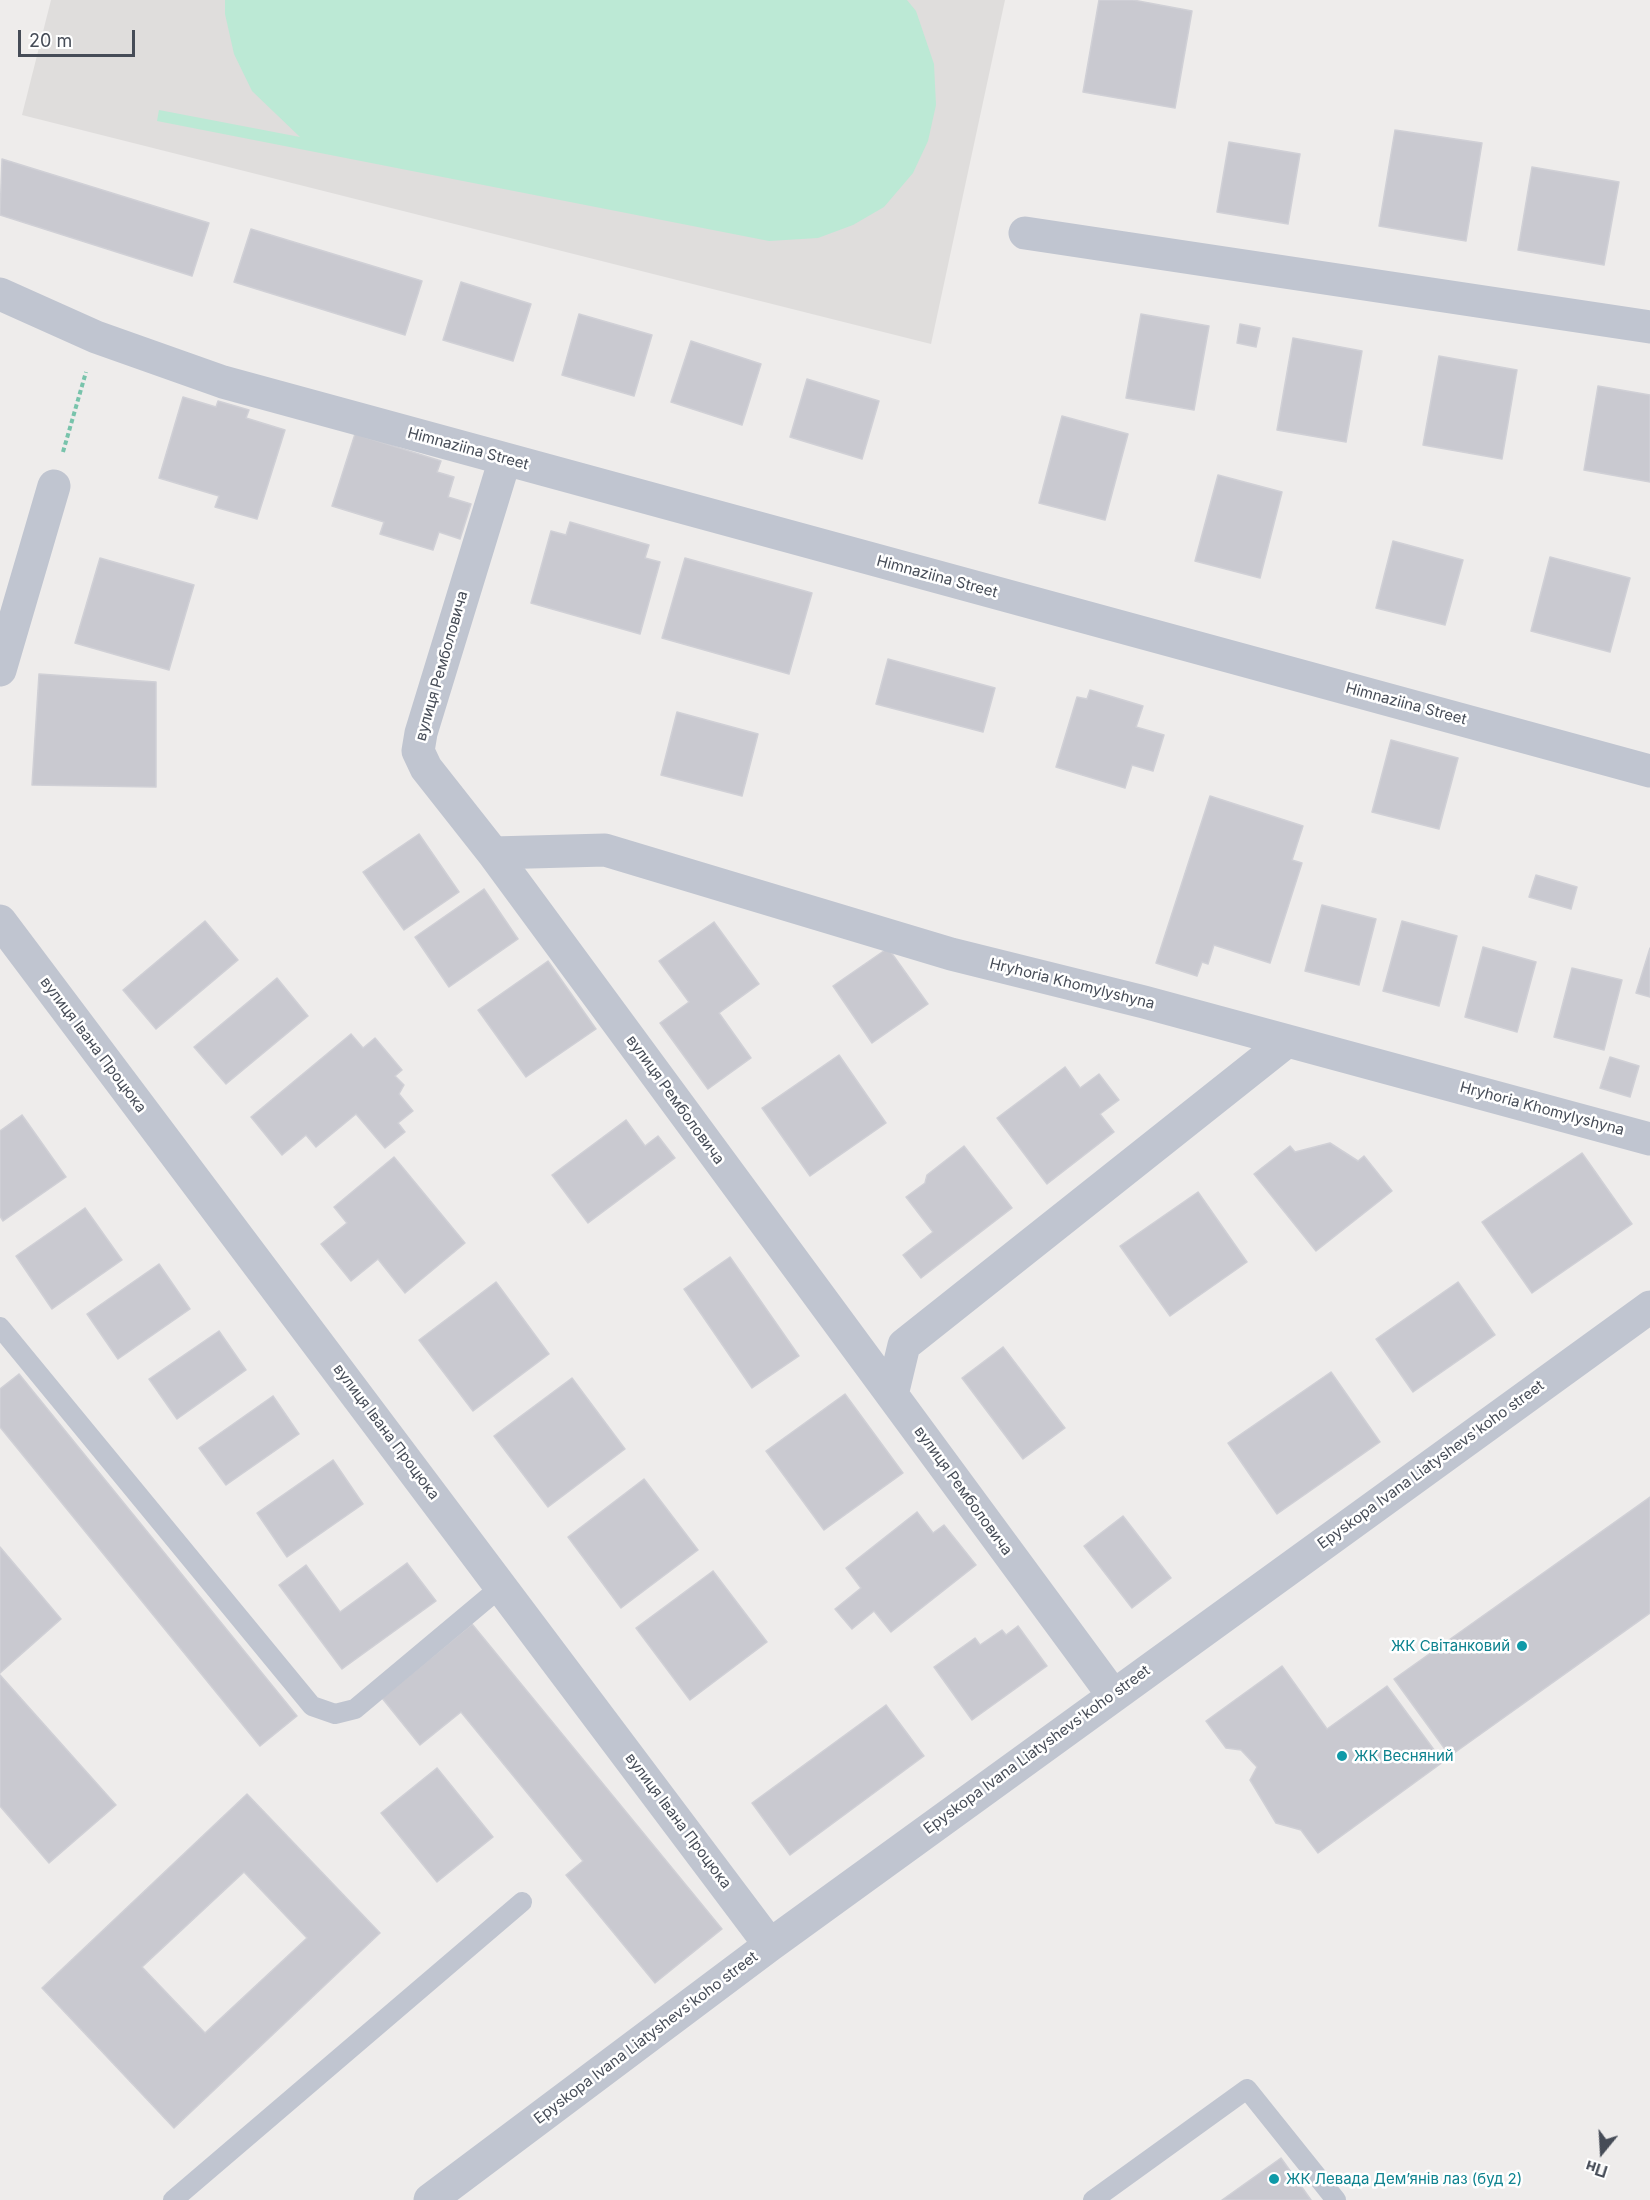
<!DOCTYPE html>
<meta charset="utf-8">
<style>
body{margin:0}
#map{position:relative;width:1650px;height:2200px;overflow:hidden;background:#eeeceb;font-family:Inter,sans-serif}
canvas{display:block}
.north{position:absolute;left:1572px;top:2122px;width:60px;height:60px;-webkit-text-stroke:4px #fff;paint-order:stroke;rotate:198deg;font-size:16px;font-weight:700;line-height:24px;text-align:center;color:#464c57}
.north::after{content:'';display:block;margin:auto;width:21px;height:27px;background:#464c57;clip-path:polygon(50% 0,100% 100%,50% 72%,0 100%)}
.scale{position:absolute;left:18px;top:30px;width:117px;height:27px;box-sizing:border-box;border:3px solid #464c57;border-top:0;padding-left:8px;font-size:18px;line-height:21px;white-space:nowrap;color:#464c57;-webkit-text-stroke:4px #fff;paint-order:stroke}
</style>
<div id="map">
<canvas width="1650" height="2200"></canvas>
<div class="north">Пн</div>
<div class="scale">20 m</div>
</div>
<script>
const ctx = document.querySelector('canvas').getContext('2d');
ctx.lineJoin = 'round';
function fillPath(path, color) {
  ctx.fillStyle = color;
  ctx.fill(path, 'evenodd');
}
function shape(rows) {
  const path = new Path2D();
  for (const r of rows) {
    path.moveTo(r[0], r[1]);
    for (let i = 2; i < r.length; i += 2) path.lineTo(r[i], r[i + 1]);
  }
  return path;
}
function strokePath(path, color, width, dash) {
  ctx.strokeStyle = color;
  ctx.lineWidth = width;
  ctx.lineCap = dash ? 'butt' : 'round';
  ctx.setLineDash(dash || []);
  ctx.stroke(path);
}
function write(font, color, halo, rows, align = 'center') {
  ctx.font = font + ' Inter,sans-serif';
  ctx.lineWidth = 5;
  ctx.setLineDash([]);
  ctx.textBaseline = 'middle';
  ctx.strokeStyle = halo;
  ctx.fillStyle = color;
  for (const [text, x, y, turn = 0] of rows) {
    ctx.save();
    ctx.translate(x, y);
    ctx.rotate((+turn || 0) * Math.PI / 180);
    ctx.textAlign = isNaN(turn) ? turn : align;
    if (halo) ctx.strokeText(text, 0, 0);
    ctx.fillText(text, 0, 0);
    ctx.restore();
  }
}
fillPath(shape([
 [51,0,1005,0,931,344,22,115]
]), '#dfdddc');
fillPath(shape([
 [225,0,907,0,916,11,934,64,936,105,928,141,913,173,884,207,853,225,818,238,769,241,157,121,159,110,300,137,252,91,234,54,225,14]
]), '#bce9d5');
const building = shape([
 [1099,0,1133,0,1192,11,1175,108,1083,92,1099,0],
 [1395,130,1482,143,1466,241,1379,226,1395,130],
 [1229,142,1300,154,1288,224,1217,212,1229,142],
 [2,159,209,223,192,276,0,215,2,159],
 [1532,167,1619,182,1604,265,1518,250,1532,167],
 [251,229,422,281,405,335,234,282,251,229],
 [461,282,531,304,513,361,443,340,461,282],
 [579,314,652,335,634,396,562,375,579,314],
 [1141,314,1209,326,1194,410,1126,398,1141,314],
 [1240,324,1260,328,1256,347,1237,343,1240,324],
 [1293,338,1362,351,1346,442,1277,430,1293,338],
 [691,341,761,364,742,425,671,402,691,341],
 [1439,356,1517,370,1502,459,1423,445,1439,356],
 [807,379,879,401,862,459,790,437,807,379],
 [1598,386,1650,395,1650,482,1584,470,1598,386],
 [183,397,216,407,218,401,249,410,246,418,285,430,257,519,215,507,219,496,159,478,183,397],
 [1062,416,1128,434,1105,520,1039,503,1062,416],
 [355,434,441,461,437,472,454,477,448,497,471,504,460,539,439,532,433,550,380,534,384,522,332,506,355,434],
 [1218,475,1282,492,1260,578,1195,561,1218,475],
 [570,522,649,545,645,558,660,562,640,634,531,603,551,531,566,535,570,522],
 [1393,541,1463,560,1445,625,1376,608,1393,541],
 [1550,557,1630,578,1610,652,1531,631,1550,557],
 [100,558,194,585,169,670,75,643,100,558],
 [685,558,812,593,789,674,662,638,685,558],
 [888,659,995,688,983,732,876,704,888,659],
 [39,674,156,682,156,787,32,785,39,674],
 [1090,690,1143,706,1136,727,1164,735,1153,771,1132,765,1125,788,1056,767,1077,697,1087,699,1090,690],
 [677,712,758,734,742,796,661,775,677,712],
 [1391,740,1458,758,1439,829,1372,812,1391,740],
 [1210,796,1303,826,1292,860,1302,863,1270,963,1214,945,1208,964,1202,962,1197,976,1156,963,1210,796],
 [419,834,459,892,404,930,363,872,419,834],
 [1536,875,1577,887,1571,909,1529,897,1536,875],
 [484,889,518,939,449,987,415,937,484,889],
 [1322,905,1376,919,1359,985,1305,971,1322,905],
 [205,921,238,960,156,1029,123,990,205,921],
 [1402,921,1457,936,1439,1006,1383,991,1402,921],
 [714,922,759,984,719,1013,751,1058,708,1089,660,1023,689,1002,659,961,714,922],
 [1483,947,1536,962,1517,1032,1465,1017,1483,947],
 [888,948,928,1004,872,1043,833,986,888,948],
 [1650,948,1650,997,1636,993,1650,948],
 [548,961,596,1029,526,1077,478,1010,548,961],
 [1572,968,1622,980,1604,1050,1554,1037,1572,968],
 [277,978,308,1016,226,1084,194,1047,277,978],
 [351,1034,363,1048,375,1038,402,1070,395,1076,404,1085,399,1094,413,1111,398,1123,405,1132,385,1148,356,1114,316,1147,306,1135,282,1155,251,1117,351,1034],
 [839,1055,886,1123,810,1176,762,1108,839,1055],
 [1610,1057,1639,1066,1630,1097,1600,1088,1610,1057],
 [1065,1067,1080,1088,1099,1074,1119,1100,1100,1114,1114,1132,1047,1184,997,1118,1065,1067],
 [22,1115,66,1177,3,1221,0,1216,0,1131,22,1115],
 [626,1120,645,1146,658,1136,675,1158,588,1223,552,1175,626,1120],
 [1330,1143,1358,1161,1364,1156,1392,1191,1316,1251,1254,1174,1290,1146,1295,1152,1330,1143],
 [964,1146,1012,1208,921,1278,903,1255,933,1232,906,1197,925,1183,927,1175,964,1146],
 [1582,1153,1632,1224,1532,1293,1482,1222,1582,1153],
 [394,1157,465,1243,405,1293,378,1259,351,1281,321,1244,347,1223,334,1207,394,1157],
 [1198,1192,1247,1262,1170,1316,1120,1246,1198,1192],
 [85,1208,122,1260,52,1309,16,1256,85,1208],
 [730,1257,799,1356,752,1388,684,1289,730,1257],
 [159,1264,190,1309,118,1359,87,1314,159,1264],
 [496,1282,549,1354,473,1411,419,1340,496,1282],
 [1458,1282,1495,1335,1413,1392,1376,1339,1458,1282],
 [219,1331,246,1370,177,1419,149,1379,219,1331],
 [1003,1347,1065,1428,1023,1459,962,1378,1003,1347],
 [1331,1372,1380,1442,1277,1514,1228,1443,1331,1372],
 [19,1374,297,1716,260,1746,0,1427,0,1389,19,1374],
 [572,1378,625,1449,548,1507,494,1436,572,1378],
 [845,1394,903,1473,824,1530,766,1451,845,1394],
 [273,1396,299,1434,226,1485,199,1448,273,1396],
 [333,1460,363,1504,287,1557,257,1513,333,1460],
 [644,1479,698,1550,621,1608,568,1537,644,1479],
 [1650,1497,1650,1613,1450,1756,1394,1679,1650,1497],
 [917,1512,933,1533,944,1525,976,1565,891,1632,874,1611,852,1629,835,1609,861,1588,846,1568,917,1512],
 [1123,1516,1171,1578,1132,1608,1084,1546,1123,1516],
 [0,1547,61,1619,0,1673,0,1547],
 [407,1563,436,1601,342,1669,279,1585,306,1565,340,1612,407,1563],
 [713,1571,767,1642,690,1700,636,1628,713,1571],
 [472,1624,722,1929,655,1983,566,1875,583,1861,461,1712,420,1745,382,1698,472,1624],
 [1018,1626,1047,1666,972,1720,934,1667,975,1638,980,1645,1002,1630,1006,1635,1018,1626],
 [1282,1666,1327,1729,1387,1686,1443,1762,1318,1853,1301,1830,1276,1823,1250,1780,1257,1767,1241,1750,1226,1748,1206,1721,1282,1666],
 [0,1675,116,1805,49,1863,0,1806,0,1675],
 [886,1705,924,1756,790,1855,752,1803,886,1705],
 [437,1768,493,1837,437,1882,381,1813,437,1768],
 [247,1794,380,1933,174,2128,42,1988,247,1794],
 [244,1872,307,1938,205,2033,142,1967,244,1872],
 [1281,2158,1311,2200,1222,2200,1281,2158]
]);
fillPath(building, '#c9c9d0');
strokePath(building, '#d0d0d6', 1.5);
strokePath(shape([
 [63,452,86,372]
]), '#78c3ab', 4, [4.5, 3]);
strokePath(shape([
 [0,1327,312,1706,335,1714,355,1709,502,1586],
 [173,2200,522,1902],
 [1093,2200,1247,2089,1336,2200]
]), '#c0c5d0', 20);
strokePath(shape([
 [1025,233,1650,327],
 [0,294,96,337,223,382,1650,771],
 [505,459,421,733,418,751,426,768,493,853,1113,1695],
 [0,670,54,486],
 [493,853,605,850,951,954,1144,1002,1650,1139],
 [0,921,770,1945],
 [892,1395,904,1345,1287,1041],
 [430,2200,770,1945,1650,1307]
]), '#c0c5d0', 33);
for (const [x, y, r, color] of [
 [1522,1646,6,"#0f9aa8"],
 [1342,1756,6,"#0f9aa8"],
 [1274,2179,6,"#0f9aa8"]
]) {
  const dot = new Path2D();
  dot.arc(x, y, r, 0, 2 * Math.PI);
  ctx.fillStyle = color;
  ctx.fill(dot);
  strokePath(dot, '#fff', 2);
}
write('15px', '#464c57', '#fff', [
 ["Himnaziina Street",468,449,15],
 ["Himnaziina Street",937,577,15],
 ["вулиця Ремболовича",442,666,-74],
 ["Himnaziina Street",1406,704,15],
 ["Hryhoria Khomylyshyna",1072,984,14],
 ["вулиця Івана Процюка",93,1045,53],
 ["вулиця Ремболовича",675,1100,54],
 ["Hryhoria Khomylyshyna",1542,1109,15],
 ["вулиця Івана Процюка",386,1432,53],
 ["Epyskopa Ivana Liatyshevs'koho street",1431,1465,-36],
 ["вулиця Ремболовича",963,1491,54],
 ["Epyskopa Ivana Liatyshevs'koho street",1037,1750,-36],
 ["вулиця Івана Процюка",678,1821,53],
 ["Epyskopa Ivana Liatyshevs'koho street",646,2038,-37]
]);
write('15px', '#0d838f', '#fff', [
 ["ЖК Світанковий",1510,1646,"right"],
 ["ЖК Весняний",1354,1756],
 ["ЖК Левада Дем’янів лаз (буд 2)",1286,2179]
], 'left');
</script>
